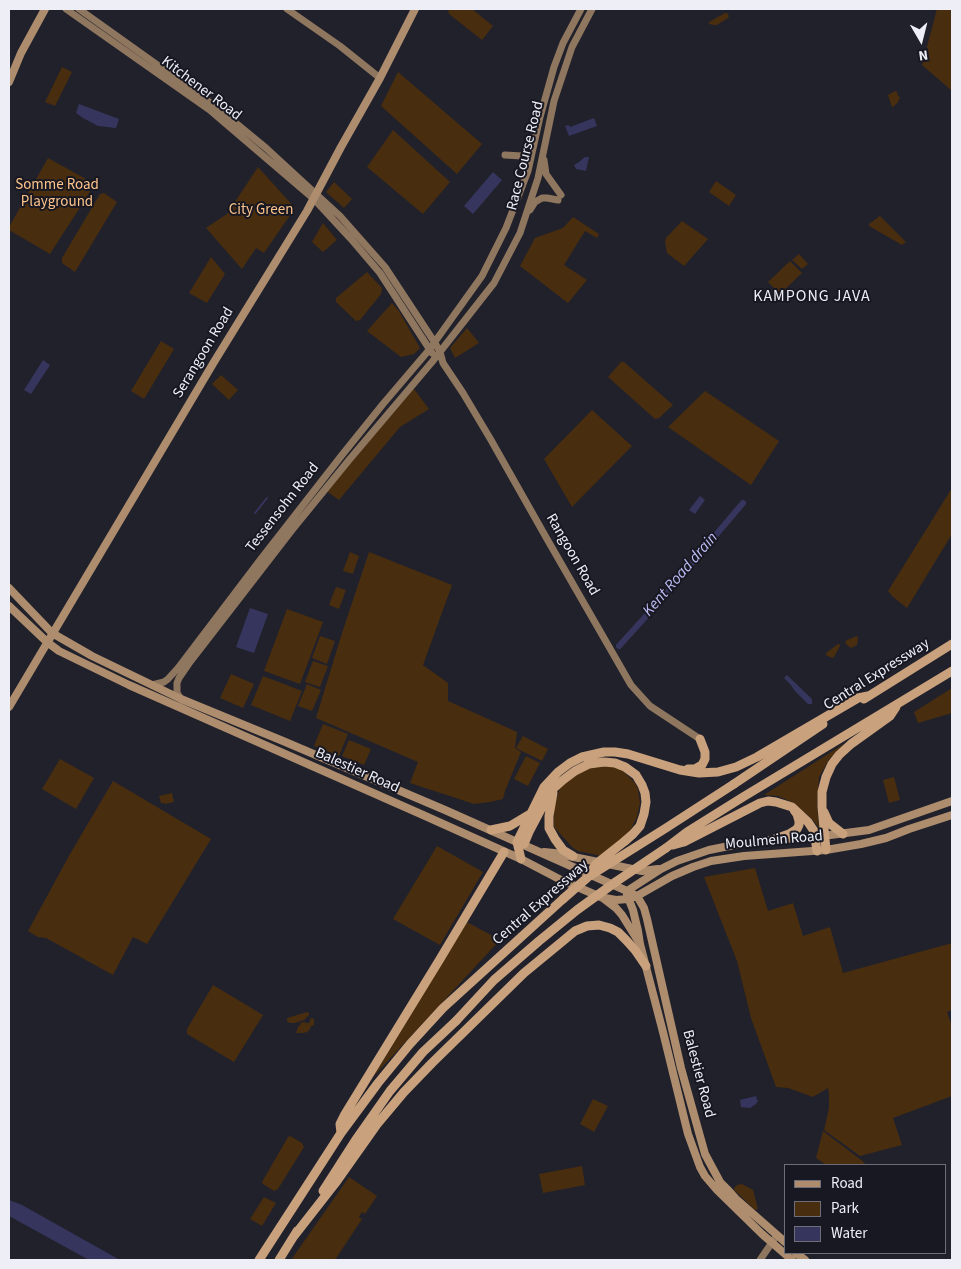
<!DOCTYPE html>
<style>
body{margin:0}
#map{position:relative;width:961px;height:1269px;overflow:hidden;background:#21212c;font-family:"Source Sans 3",sans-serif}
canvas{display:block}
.frame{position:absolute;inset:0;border:10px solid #edeef6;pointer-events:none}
.legend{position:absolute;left:784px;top:1164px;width:162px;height:90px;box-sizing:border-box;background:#181822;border:1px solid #6d6e77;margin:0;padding:6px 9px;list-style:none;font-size:15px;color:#edeef6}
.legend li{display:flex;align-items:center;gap:10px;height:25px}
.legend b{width:25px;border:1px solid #6d6e77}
.north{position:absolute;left:896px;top:15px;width:50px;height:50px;-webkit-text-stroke:4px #181822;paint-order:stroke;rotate:172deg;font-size:14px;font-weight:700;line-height:20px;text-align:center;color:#edeef6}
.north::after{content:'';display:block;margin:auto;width:18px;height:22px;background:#edeef6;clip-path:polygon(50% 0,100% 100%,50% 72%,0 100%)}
</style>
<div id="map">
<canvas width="961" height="1269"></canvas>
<div class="frame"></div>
<ul class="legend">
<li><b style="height:6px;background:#ad8d6e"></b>Road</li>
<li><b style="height:14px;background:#482d0f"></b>Park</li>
<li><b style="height:14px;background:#36355d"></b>Water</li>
</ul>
<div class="north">N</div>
</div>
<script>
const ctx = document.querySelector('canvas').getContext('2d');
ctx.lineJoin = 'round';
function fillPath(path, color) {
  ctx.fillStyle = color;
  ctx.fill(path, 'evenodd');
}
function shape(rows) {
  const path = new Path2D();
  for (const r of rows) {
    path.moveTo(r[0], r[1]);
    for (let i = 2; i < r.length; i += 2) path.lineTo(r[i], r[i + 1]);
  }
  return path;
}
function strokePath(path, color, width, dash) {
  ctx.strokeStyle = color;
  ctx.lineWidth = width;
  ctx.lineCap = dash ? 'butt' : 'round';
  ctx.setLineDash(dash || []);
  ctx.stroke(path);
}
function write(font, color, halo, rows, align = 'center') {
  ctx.font = font + ' "Source Sans 3",sans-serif';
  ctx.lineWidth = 4;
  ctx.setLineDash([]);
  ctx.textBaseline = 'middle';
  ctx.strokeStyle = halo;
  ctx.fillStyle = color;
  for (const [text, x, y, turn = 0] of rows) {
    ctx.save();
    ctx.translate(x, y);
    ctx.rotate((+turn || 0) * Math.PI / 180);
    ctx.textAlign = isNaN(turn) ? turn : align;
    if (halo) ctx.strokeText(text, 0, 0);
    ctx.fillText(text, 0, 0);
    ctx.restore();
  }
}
fillPath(shape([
 [448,9,472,9,493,26,482,40,449,14],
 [937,9,952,9,952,91,922,65],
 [725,13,727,13,729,16,728,18,717,25,714,25,709,24,709,22],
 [62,67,72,72,55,106,45,102],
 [398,72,482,144,457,174,381,106],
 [895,91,897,92,898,96,900,97,898,102,893,107,892,107,888,95],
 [393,130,450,182,423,214,367,167],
 [48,158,95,184,50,254,9,230,9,227],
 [258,167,295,208,264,253,256,248,242,269,206,228,227,214],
 [716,181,736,195,729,206,709,192],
 [334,182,352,199,344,208,326,192],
 [104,193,117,202,75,272,62,263,62,258,100,194],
 [880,216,906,242,902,245,869,226,869,224],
 [573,217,599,234,597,238,585,231,564,265,587,280,568,303,520,266,535,238,563,228],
 [682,221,708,239,684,266,667,253,665,242,666,238],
 [323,223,337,240,323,252,312,242],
 [799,254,808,264,802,269,792,260],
 [211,257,225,274,207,303,189,293],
 [790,261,802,273,780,294,768,282],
 [367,272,382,288,381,294,360,320,356,321,336,302,336,298],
 [392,303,399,311,420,348,414,354,401,357,367,331],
 [467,328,479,343,455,358,450,348],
 [161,341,174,349,144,399,131,391],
 [621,362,624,362,673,405,659,418,655,419,608,377],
 [221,375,238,390,229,400,212,384],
 [411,385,429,409,400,427,339,500,325,490],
 [705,391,779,441,751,485,668,427],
 [592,410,632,446,572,507,544,459],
 [952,488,952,534,907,608,893,597,888,591],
 [350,552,359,556,353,574,343,571],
 [369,552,452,585,423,665,448,683,448,701,517,732,515,748,521,752,505,791,503,799,490,802,474,804,410,783,418,762,316,718,342,633],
 [336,587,346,590,339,609,329,605],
 [287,609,323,622,300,684,264,671],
 [320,636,335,641,327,664,312,658],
 [857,636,858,638,857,645,851,648,846,644,845,642,847,640],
 [838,644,840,645,840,646,834,657,832,658,826,655,826,653],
 [313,661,328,666,320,687,305,682],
 [231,674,254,684,243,708,220,698],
 [263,676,302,691,290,721,251,705],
 [307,684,321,690,312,711,298,706],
 [952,688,952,713,918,723,914,712],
 [323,724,348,734,339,756,314,746],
 [523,736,548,749,542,761,516,748],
 [349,740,371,749,364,765,342,756],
 [845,743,828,761,819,777,817,804,819,828,812,819,794,803,778,796,764,795],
 [526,756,540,763,528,786,514,779],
 [60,759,94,778,76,809,42,789],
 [609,765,619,768,625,773,635,783,638,789,640,803,637,817,629,833,601,856,578,851,573,848,554,827,554,808,560,787,577,772,589,768],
 [894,777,900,800,889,803,883,780],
 [113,781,211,839,147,944,133,937,113,975,46,938,38,937,28,931,70,854],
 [172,793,174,802,165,804,164,803,161,803,159,796],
 [437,846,483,872,440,945,393,919],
 [755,868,768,911,793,903,803,936,830,927,843,973,952,943,952,1010,947,1012,952,1026,952,1096,893,1118,902,1145,860,1156,824,1130,829,1108,829,1095,828,1088,813,1097,788,1088,776,1087,751,1018,737,961,704,877],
 [467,922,500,940,373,1077],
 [213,985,263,1015,234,1062,187,1034,187,1029],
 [307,1012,309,1013,309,1015,304,1020,295,1023,290,1023,287,1021,287,1018],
 [311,1018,314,1019,314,1025,311,1026,310,1029,307,1032,303,1033,296,1033,298,1027,301,1024,300,1023,304,1022,306,1023,309,1023],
 [593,1099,608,1106,594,1132,580,1124],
 [823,1131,865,1163,863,1165,826,1165,816,1158],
 [290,1136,302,1143,304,1147,278,1189,274,1191,263,1184,262,1182,288,1137],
 [582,1166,585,1185,543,1193,539,1174],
 [349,1177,377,1196,365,1214,362,1212,359,1217,362,1219,335,1260,291,1260],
 [742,1184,753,1190,758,1209,755,1210,753,1208,734,1190,734,1188,737,1185],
 [264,1197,276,1203,262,1226,250,1219]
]), '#482d0f');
fillPath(shape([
 [79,104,119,119,116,128,98,126,83,118,76,113],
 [594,118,597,126,569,136,565,126,569,125,570,127],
 [585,157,589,157,586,171,576,169,574,165,579,162],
 [493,172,502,180,473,214,464,206],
 [43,360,50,365,31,394,24,390],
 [700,496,705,500,695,514,689,510],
 [250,608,268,614,254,653,236,647],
 [787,675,812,699,812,704,808,704,794,690,791,685,784,678],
 [756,1096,758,1102,756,1103,756,1104,750,1108,741,1107,740,1100],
 [9,1200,22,1205,120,1260,89,1260,9,1216]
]), '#36355d');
strokePath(shape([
 [255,513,267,498]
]), '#36355d', 2);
strokePath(shape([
 [619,646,658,603,743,503]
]), '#36355d', 6);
strokePath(shape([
 [66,9,211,111,314,199,351,239,380,273,432,353],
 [79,9,215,106,266,148,340,216,385,267,435,343,440,352,443,363,463,393,491,440,547,539,631,685,650,706,700,739],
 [287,9,340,46,380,78],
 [505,155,522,156,528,153,532,150],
 [544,160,546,174,561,195],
 [530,210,535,202,542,198,547,198,558,200],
 [152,685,164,682,168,679,178,668,260,560,342,455,383,404,429,350,482,276,506,228,528,171,540,117,554,67,563,43,581,9],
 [181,699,177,693,177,683,179,678,190,662,292,530,349,460,432,362,494,283,520,233,538,178,554,101,572,47,592,9],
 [760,1260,775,1238]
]), '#8f765e', 7);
strokePath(shape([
 [9,82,21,53,45,9],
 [9,588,52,633,92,656,181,699,283,741,445,810,627,891,637,896,644,908,647,919,681,1068,705,1154,720,1182,727,1189,736,1199,785,1242],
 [9,606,47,642,59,651,129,685,423,815,521,859,561,880,603,898,616,908,622,915,640,944],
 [9,707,214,362,307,211,341,147,380,78,415,9],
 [544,852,554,853,642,871,658,869],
 [627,891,627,895,633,910,638,931,640,944,663,1032,688,1134,700,1167,705,1176,717,1190,762,1234,792,1260],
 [627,891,661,869,677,861,709,850,754,841,815,837,869,830,952,801],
 [605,898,616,900,628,899,637,896,672,876,693,867,711,861,744,856,826,850,861,844,886,838,909,829,952,815],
 [796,1253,805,1260]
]), '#ad8d6e', 8);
strokePath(shape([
 [864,699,952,644],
 [688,769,695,769,702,765,705,759,705,752,700,739],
 [734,784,823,724],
 [553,793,549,816,549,828,555,839,563,850,573,856],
 [824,812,829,823,843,834],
 [491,830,510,826,530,814],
 [772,840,789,834,797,829,799,825,799,821,797,814,794,810],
 [524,844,529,832,546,800,554,788,563,780,575,771,589,764,604,762,615,763,625,767,636,775,642,785,645,793,646,802,644,814,640,826,633,834,625,841],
 [673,845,684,842,760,803,768,801,776,802,792,807,808,822,814,831,817,851],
 [666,848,687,832,743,797,952,671],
 [826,850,822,807,822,792,826,777,832,764,839,755,851,744,890,716,896,707],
 [521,859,517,842,544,787,558,772,570,763,582,757,604,752,615,752,628,754,680,770,699,773,718,772,736,767,757,757,858,698,868,696],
 [341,1133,340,1124,345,1114,440,959,504,852],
 [323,1191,357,1138,390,1091,423,1052,456,1021],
 [294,1236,337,1181,378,1123,404,1092,432,1063,524,973,575,931,587,926,599,925,610,928,618,932,626,940,635,950,646,966],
 [259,1260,341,1133,378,1083,410,1044,443,1008,563,899],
 [279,1260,297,1231]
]), '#c9a27d', 9);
strokePath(shape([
 [589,875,596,864,625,841],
 [563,899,588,877,666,828,734,784],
 [456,1021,494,980,539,941,577,910,617,881,666,848]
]), '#c9a27d', 9);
write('15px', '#edeef6', '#181822', [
 ["Kitchener Road",201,89,37],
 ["Race Course Road",526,156,-76],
 ["Serangoon Road",204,353,-59],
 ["Tessensohn Road",283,508,-52],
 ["Rangoon Road",572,555,60],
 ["Central Expressway",877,675,-32],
 ["Balestier Road",357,771,24],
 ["Moulmein Road",774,841,-5],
 ["Central Expressway",541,903,-41],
 ["Balestier Road",698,1074,75]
]);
write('15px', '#fec48b', '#181822', [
 ["Somme Road",57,186],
 ["Playground",57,203],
 ["City Green",261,211]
]);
ctx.letterSpacing = '1px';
write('16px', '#edeef6', '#181822', [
 ["KAMPONG JAVA",812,297]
]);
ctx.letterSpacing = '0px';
write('italic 16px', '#bebef7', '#181822', [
 ["Kent Road drain",681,575,-49]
]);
</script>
